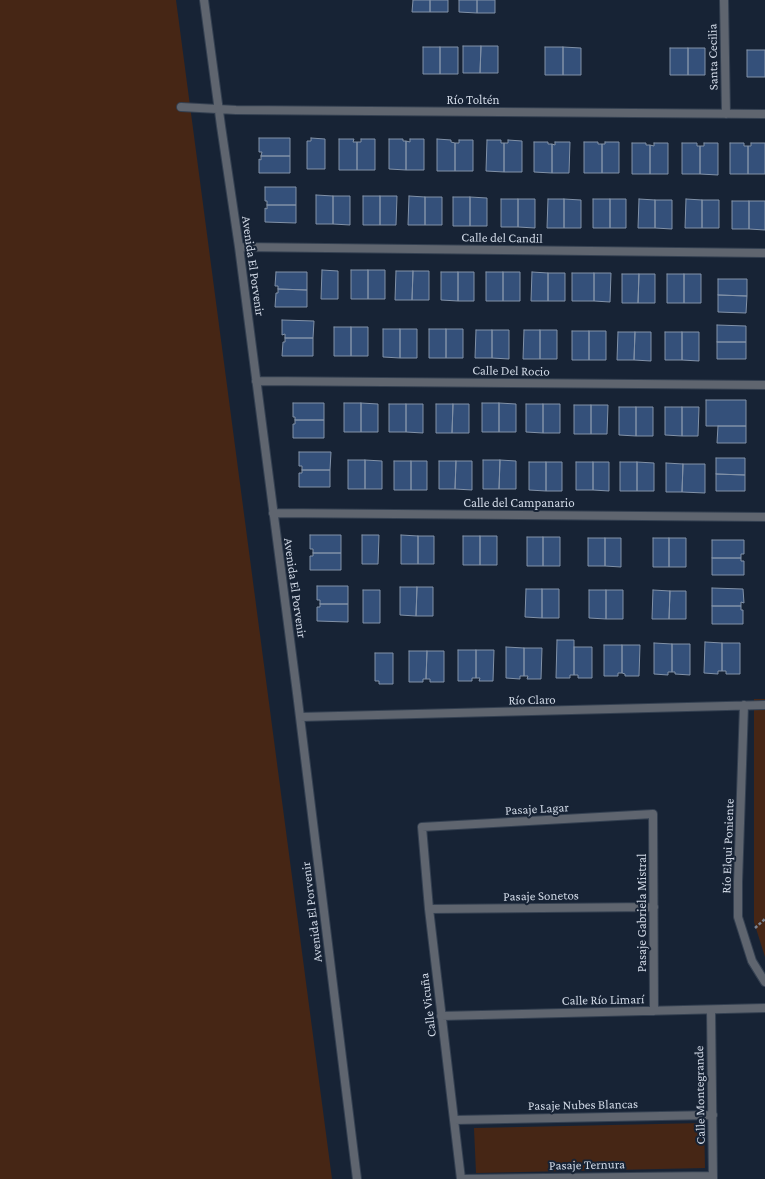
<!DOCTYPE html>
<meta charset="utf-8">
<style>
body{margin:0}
canvas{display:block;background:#172335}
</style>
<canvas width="765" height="1179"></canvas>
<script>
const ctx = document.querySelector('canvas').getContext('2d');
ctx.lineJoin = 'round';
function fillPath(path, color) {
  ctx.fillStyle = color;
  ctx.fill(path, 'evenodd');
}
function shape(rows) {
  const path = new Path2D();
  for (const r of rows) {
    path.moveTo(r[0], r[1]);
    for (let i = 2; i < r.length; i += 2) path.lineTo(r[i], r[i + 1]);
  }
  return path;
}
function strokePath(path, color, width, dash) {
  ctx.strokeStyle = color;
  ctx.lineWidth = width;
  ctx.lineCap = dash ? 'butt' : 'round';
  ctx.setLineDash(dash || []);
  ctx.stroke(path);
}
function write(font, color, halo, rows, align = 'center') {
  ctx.font = font + ' "Crimson Pro",serif';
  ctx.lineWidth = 4;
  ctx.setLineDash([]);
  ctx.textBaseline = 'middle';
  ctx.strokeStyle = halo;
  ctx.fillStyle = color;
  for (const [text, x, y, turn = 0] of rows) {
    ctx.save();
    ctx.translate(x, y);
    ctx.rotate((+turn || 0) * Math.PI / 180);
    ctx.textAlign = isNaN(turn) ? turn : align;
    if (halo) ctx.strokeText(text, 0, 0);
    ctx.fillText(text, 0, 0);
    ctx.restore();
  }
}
fillPath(shape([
 [0,0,176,0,332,1179,0,1179],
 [754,699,765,699,765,957,754,922],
 [704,1123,705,1168,476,1173,474,1128]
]), '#462615');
const building = shape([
 [413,0,430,0,430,12,412,12,413,0],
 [430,0,448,0,448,12,430,12,430,0],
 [459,0,477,0,477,13,459,12,459,0],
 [477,0,495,0,495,13,477,13,477,0],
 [463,46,481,46,480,73,463,73,463,46],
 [481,46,498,46,498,73,480,73,481,46],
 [423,47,440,47,440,74,423,74,423,47],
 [440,47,458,47,458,74,440,74,440,47],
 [545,47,563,47,563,75,545,75,545,47],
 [563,47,581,48,581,75,563,75,563,47],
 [670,48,688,48,688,75,670,75,670,48],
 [688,48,705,48,705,75,688,75,688,48],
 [747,50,765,50,765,77,747,77,747,50],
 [259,138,290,138,290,156,261,156,262,152,259,152,259,138],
 [311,138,325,139,325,169,307,169,307,141,311,141,311,138],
 [339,139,354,139,353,142,357,142,357,170,339,170,339,139],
 [361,139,375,139,375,170,357,170,357,142,361,142,361,139],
 [389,139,403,139,403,141,406,141,406,170,389,169,389,139],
 [410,139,424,139,424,170,406,170,406,141,410,142,410,139],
 [437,139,451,140,451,142,455,143,455,171,437,171,437,139],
 [459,140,473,140,473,171,455,171,455,143,459,143,459,140],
 [487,140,501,140,501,143,504,143,504,172,486,171,487,140],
 [508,140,522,141,522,172,504,172,504,143,508,143,508,140],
 [534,142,548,142,548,144,552,144,552,173,534,172,534,142],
 [555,142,570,142,569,173,552,173,552,144,555,145,555,142],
 [584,142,598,142,598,144,602,144,602,173,584,173,584,142],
 [605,142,619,142,619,173,602,173,602,144,605,144,605,142],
 [632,143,646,143,646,145,650,145,650,174,632,174,632,143],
 [654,143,668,143,668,174,650,174,650,145,654,146,654,143],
 [682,143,697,143,697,146,700,146,700,174,682,174,682,143],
 [704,143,718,143,718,175,700,174,700,146,704,146,704,143],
 [730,143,744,143,744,146,748,146,748,174,730,174,730,143],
 [751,143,765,143,765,174,748,174,748,146,751,146,751,143],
 [261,156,290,156,290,173,259,173,259,159,261,160,261,156],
 [265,187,296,187,296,205,267,205,267,201,265,201,265,187],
 [316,195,333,196,333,224,316,224,316,195],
 [333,196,350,196,350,225,333,224,333,196],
 [363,196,380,196,380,225,363,225,363,196],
 [380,196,397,196,396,225,380,225,380,196],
 [409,196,425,197,425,225,408,225,409,196],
 [425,197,442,197,442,225,425,225,425,197],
 [453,197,470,197,470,226,453,226,453,197],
 [470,197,487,198,487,226,470,226,470,197],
 [501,199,518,199,518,227,501,227,501,199],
 [518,199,535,199,535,228,518,227,518,199],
 [548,199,564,199,564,228,547,228,548,199],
 [564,199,581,200,581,228,564,228,564,199],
 [593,199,610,199,610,228,593,228,593,199],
 [610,199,626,199,626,228,610,228,610,199],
 [639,199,655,200,655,228,638,228,639,199],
 [686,199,702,200,702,228,685,228,686,199],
 [655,200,672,200,672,229,655,228,655,200],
 [702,200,719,200,719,228,702,228,702,200],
 [732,201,749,201,749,229,732,229,732,201],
 [749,201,765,201,765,230,749,229,749,201],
 [267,205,296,205,296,223,265,222,265,208,267,209,267,205],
 [322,270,338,271,338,299,321,299,322,270],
 [351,270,368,270,368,299,351,299,351,270],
 [368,270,385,270,385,299,368,299,368,270],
 [396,271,413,271,412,300,395,300,396,271],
 [413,271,429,271,429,300,412,300,413,271],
 [276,272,307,272,307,290,278,289,278,286,275,286,276,272],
 [441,272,458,272,458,301,441,300,441,272],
 [458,272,474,272,474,301,458,301,458,272],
 [486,272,503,272,503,301,486,301,486,272],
 [503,272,520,272,520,301,503,301,503,272],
 [532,272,548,273,548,301,531,301,532,272],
 [548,273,565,273,565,301,548,301,548,273],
 [572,273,594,273,594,301,572,301,572,273],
 [594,273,611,273,610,302,594,301,594,273],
 [622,274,639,274,638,303,622,303,622,274],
 [639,274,655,274,655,303,638,303,639,274],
 [667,274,684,274,684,303,667,303,667,274],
 [684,274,701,274,701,303,684,303,684,274],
 [718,279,747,279,747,296,718,295,718,279],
 [278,289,307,290,307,307,275,307,276,293,278,293,278,289],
 [718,295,747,296,746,313,718,312,718,295],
 [282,320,314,321,313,338,285,338,285,334,282,335,282,320],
 [717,325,746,326,746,342,717,342,717,325],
 [334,327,351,327,351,356,334,356,334,327],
 [351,327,368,327,368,356,351,356,351,327],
 [383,329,400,329,400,358,383,357,383,329],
 [400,329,417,329,417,358,400,358,400,329],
 [429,329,446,329,446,358,429,358,429,329],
 [446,329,463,329,463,358,446,358,446,329],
 [476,330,492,330,492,358,475,358,476,330],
 [492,330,509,330,509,359,492,358,492,330],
 [524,330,540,330,540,359,523,359,524,330],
 [540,330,557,330,557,359,540,359,540,330],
 [572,331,589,331,589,360,572,360,572,331],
 [589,331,606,331,606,360,589,360,589,331],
 [618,332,635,332,634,360,617,360,618,332],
 [635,332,651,332,651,361,634,360,635,332],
 [665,332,682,332,682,360,665,360,665,332],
 [682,332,699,332,699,361,682,360,682,332],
 [285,338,313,338,313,356,282,356,283,342,285,342,285,338],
 [717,342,746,342,746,359,717,359,717,342],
 [706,400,746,400,746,426,706,426,706,400],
 [293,403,324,403,324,420,295,420,295,417,293,417,293,403],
 [344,403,361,403,361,432,344,432,344,403],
 [361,403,378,404,378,432,361,432,361,403],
 [482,403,499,403,499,432,482,432,482,403],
 [499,403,516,404,516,432,499,432,499,403],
 [389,404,406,404,406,432,389,432,389,404],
 [406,404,423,404,423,433,406,432,406,404],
 [436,404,453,404,452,433,436,433,436,404],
 [453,404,469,404,469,433,452,433,453,404],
 [526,404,543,404,543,433,526,432,526,404],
 [543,404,560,404,560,433,543,433,543,404],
 [574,405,591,405,591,434,574,434,574,405],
 [591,405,608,405,607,434,591,434,591,405],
 [619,407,636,407,636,436,619,435,619,407],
 [636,407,653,407,653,436,636,436,636,407],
 [665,407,682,407,682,436,665,435,665,407],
 [682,407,699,407,698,436,682,436,682,407],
 [295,420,324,420,324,438,293,438,293,424,295,424,295,420],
 [718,426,746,426,746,443,717,443,718,426],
 [299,452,331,452,330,470,302,470,302,466,299,466,299,452],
 [716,458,745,458,745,475,716,474,716,458],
 [348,460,365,460,365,489,348,489,348,460],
 [365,460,382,461,382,489,365,489,365,460],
 [483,460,500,460,499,489,483,489,483,460],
 [500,460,516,461,516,489,499,489,500,460],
 [394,461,411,461,411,490,394,490,394,461],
 [411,461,427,461,427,490,411,490,411,461],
 [439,461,456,461,455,489,439,489,439,461],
 [456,461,472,461,472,490,455,489,456,461],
 [529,462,546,462,546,491,529,490,529,462],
 [546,462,562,462,562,491,546,491,546,462],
 [576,462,593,462,593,490,576,490,576,462],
 [593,462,609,462,609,491,593,490,593,462],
 [620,462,637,462,637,491,620,491,620,462],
 [637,462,654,463,654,491,637,491,637,462],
 [666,463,683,464,682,492,666,492,666,463],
 [683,464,705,464,705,493,682,492,683,464],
 [302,470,330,470,330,487,299,487,299,473,302,473,302,470],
 [716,474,745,475,745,491,716,491,716,474],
 [310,535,341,535,341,553,313,553,313,549,310,549,310,535],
 [362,535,379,535,378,564,362,564,362,535],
 [401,535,418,536,418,564,401,564,401,535],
 [418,536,434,536,434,564,418,564,418,536],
 [463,536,480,536,480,565,463,565,463,536],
 [480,536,497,536,497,565,480,565,480,536],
 [527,537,543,537,543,566,527,566,527,537],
 [543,537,560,537,560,566,543,566,543,537],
 [588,538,605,538,605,566,588,566,588,538],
 [605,538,621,538,621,567,605,566,605,538],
 [653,538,669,538,669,567,653,567,653,538],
 [669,538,686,538,686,567,669,567,669,538],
 [712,540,744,540,744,554,741,554,741,558,712,558,712,540],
 [313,553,341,553,341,570,310,570,310,556,313,556,313,553],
 [712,558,741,558,741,561,744,561,744,575,712,575,712,558],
 [317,586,348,586,348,604,320,604,320,600,317,600,317,586],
 [400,587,417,587,416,616,400,615,400,587],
 [417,587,433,587,433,616,416,616,417,587],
 [712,588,743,589,744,603,741,602,741,606,712,606,712,588],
 [526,589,542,589,542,618,525,617,526,589],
 [542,589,559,589,559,618,542,618,542,589],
 [363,590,380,590,380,623,363,623,363,590],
 [589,590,606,590,606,619,589,618,589,590],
 [606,590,623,590,623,619,606,619,606,590],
 [653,590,670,591,669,619,652,619,653,590],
 [670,591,686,591,686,619,669,619,670,591],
 [320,604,348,604,348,622,317,621,317,607,320,607,320,604],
 [712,606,741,606,741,610,743,610,743,624,712,624,712,606],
 [557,640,574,640,574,675,570,675,570,678,556,678,557,640],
 [705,642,722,643,722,671,718,671,718,674,704,673,705,642],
 [654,643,672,644,672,672,668,672,668,675,654,674,654,643],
 [722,643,740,643,740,674,726,674,726,671,722,671,722,643],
 [672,644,690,644,690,675,675,674,675,672,672,672,672,644],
 [604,645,622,645,622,673,618,673,618,676,604,676,604,645],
 [622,645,640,645,639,676,625,676,625,674,622,673,622,645],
 [506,647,524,648,524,676,520,676,520,679,506,678,506,647],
 [574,647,592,647,592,678,578,678,578,675,574,675,574,647],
 [524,648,542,648,541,679,527,679,528,676,524,676,524,648],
 [458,650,476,650,476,678,472,678,472,681,458,681,458,650],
 [476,650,494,650,493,681,479,681,480,678,476,678,476,650],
 [409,651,427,651,426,679,423,679,423,682,409,682,409,651],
 [427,651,444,651,444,682,430,682,430,679,426,679,427,651],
 [375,653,393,653,393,684,379,684,379,681,375,681,375,653]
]);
fillPath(building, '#34507a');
strokePath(building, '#8191a7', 1);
const street = shape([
 [204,0,221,126,239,247,297,693,357,1179],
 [724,0,726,114],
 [181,107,236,110,765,114],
 [239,247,765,253],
 [256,381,765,385],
 [273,513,765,517],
 [744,705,738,882,738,917,752,961,765,982],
 [300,717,765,705],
 [429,909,654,907],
 [711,1010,713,1179],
 [441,1016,765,1008],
 [454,1120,713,1115],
 [461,1179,429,909,422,827,653,814,654,1011],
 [461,1179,713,1176]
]);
strokePath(street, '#344051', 10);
strokePath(shape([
 [755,928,765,919]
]), '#7b8595', 2.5, [3, 2]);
strokePath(street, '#5f656f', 8);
write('13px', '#cfd7e4', '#172335', [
 ["Santa Cecilia",713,57,-91],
 ["Río Toltén",473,100],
 ["Calle del Candil",502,238,1],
 ["Avenida El Porvenir",253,266,82],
 ["Calle Del Rocio",511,371,1],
 ["Calle del Campanario",519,503],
 ["Avenida El Porvenir",295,588,82],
 ["Río Claro",532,700,-1],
 ["Pasaje Lagar",537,809,-3],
 ["Río Elqui Poniente",728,846,-88],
 ["Pasaje Sonetos",541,896,-1],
 ["Avenida El Porvenir",312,912,-97],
 ["Pasaje Gabriela Mistral",642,913,-90],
 ["Calle Río Limarí",603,1000,-1],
 ["Calle Vicuña",428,1005,-97],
 ["Calle Montegrande",700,1095,-91],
 ["Pasaje Nubes Blancas",583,1105,-1],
 ["Pasaje Ternura",587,1165,-1]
]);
</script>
